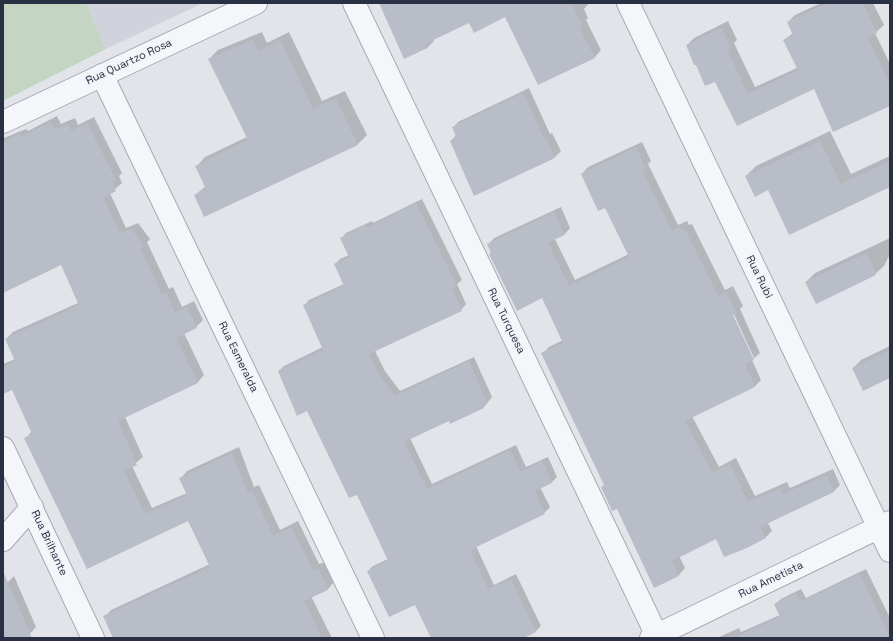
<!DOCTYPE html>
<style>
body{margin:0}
#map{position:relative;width:893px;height:641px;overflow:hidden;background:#e2e4ea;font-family:"Space Grotesk",sans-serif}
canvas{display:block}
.frame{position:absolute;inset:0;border:4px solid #293043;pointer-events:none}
</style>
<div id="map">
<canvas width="893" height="641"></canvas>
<div class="frame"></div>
</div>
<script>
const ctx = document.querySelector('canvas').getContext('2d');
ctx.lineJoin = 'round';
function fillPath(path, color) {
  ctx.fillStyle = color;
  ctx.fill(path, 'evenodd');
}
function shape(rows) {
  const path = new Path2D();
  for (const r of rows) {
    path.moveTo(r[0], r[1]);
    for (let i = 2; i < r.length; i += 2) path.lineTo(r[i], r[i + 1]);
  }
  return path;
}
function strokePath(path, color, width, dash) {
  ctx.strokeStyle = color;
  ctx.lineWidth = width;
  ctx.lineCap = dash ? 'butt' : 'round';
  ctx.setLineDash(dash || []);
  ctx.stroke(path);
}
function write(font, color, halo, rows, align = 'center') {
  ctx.font = font + ' "Space Grotesk",sans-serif';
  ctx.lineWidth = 3;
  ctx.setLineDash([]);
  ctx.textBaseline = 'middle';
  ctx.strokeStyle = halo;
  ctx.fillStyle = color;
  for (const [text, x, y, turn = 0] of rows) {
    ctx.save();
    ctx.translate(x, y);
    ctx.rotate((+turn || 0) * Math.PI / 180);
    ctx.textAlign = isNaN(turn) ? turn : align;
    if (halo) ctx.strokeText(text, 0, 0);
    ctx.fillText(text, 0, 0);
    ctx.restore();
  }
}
fillPath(shape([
 [86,3,203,3,106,49]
]), '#d0d3dc');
fillPath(shape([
 [3,3,86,3,106,49,3,101]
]), '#c5d5c3');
fillPath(shape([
 [380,3,589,3,584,9,588,18,586,20,601,50,595,57,539,84,505,16,469,21,433,39,434,41,427,48,405,58],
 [821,3,873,3,884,25,875,33,890,64,890,105,814,88,738,125,715,80,687,45,694,38,728,21,737,40,734,43,755,87,797,68,784,40,793,33,788,22,795,15],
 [262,32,267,43,289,32,322,101,345,91,367,135,358,144,205,216,195,195,206,186,197,166,205,157,247,137,209,59,218,50],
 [529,88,550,134,552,133,561,151,555,157,475,195,451,141,456,135,453,128,458,122],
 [57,116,61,124,75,118,78,125,94,117,122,173,119,176,122,183,110,193,126,228,138,223,150,239,147,242,169,289,173,287,182,307,194,301,203,320,196,327,184,333,204,375,198,382,125,417,143,457,132,466,152,508,187,493,181,478,187,471,239,447,254,487,259,485,280,530,298,521,319,564,325,562,334,582,328,589,311,596,332,638,130,638,105,617,111,610,210,564,189,520,88,568,26,438,32,431,13,388,3,391,3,364,15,359,6,339,13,332,78,303,61,264,3,292,3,136,4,138,26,129,28,131],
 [830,131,851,174,890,156,890,186,769,189,746,176,756,166],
 [642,142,651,161,648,164,678,225,687,221,689,225,692,224,725,290,733,286,743,306,740,309,760,353,752,360,761,380,755,386,692,416,719,467,736,458,755,496,787,482,790,488,833,469,840,485,834,491,768,523,772,531,765,538,716,538,679,556,685,568,679,575,655,587,543,353,549,347,563,340,543,297,490,254,491,252,488,245,494,238,561,207,570,228,564,235,555,239,575,280,629,254,606,207,582,174,588,167],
 [732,310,754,358,752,358,730,311],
 [422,199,462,280,457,284,466,304,461,310,375,351,385,371,400,391,474,357,492,397,484,407,449,419,410,438,432,484,516,445,526,467,548,457,557,477,552,482,540,487,550,507,544,513,476,546,494,585,516,574,541,626,536,631,521,638,432,638,415,604,368,571,373,566,388,559,357,493,307,410,279,371,284,366,323,347,304,306,309,300,344,284,335,264,340,259,349,255,341,239,346,233,372,221,373,223],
 [890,238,890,254,884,266,875,274,806,282,815,273],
 [890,346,890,377,853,368,861,360],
 [866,569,890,618,890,638,717,638,739,628,741,632,780,615,775,604,781,599,801,589,806,598],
 [14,576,36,627,26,638,3,638,3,587]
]), '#0003');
fillPath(shape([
 [379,3,571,3,582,25,579,27,595,58,538,85,505,17,474,33,469,23,425,44,427,48,404,59],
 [827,3,863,3,877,33,868,38,890,85,890,106,833,132,814,89,737,126,715,82,705,86,696,65,694,65,686,45,721,28,731,48,727,50,748,94,798,70,783,40,793,35,787,22],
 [253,40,258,51,280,40,313,109,336,99,358,145,204,217,194,195,206,189,195,166,248,140,208,59],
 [523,93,544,139,546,138,555,158,474,196,450,141,456,137,452,127],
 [50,122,55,130,68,124,71,131,87,123,116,180,112,182,116,191,103,198,120,234,131,229,144,246,140,248,162,295,166,293,175,313,187,307,197,328,176,338,198,383,118,421,137,465,124,471,145,514,187,495,179,478,232,453,248,493,252,491,273,536,291,527,313,570,318,568,328,590,304,601,322,638,113,638,103,616,210,567,188,521,87,569,24,438,32,434,12,390,3,394,3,367,15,361,5,339,79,305,61,265,3,293,3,142,20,134,21,137],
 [820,141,841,184,890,161,890,187,789,235,768,190,755,197,745,176],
 [636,147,645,168,642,170,672,231,680,227,682,231,685,230,718,296,726,292,737,314,733,315,754,360,745,364,755,387,685,421,712,473,730,464,748,502,781,488,783,494,827,475,834,492,760,527,766,538,747,548,724,557,716,539,672,561,679,576,654,588,617,509,612,511,601,487,604,485,541,353,563,343,542,298,517,311,489,254,491,253,487,244,554,212,564,235,548,243,569,286,629,257,605,208,598,211,581,174],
 [416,203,457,286,452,289,462,311,369,354,380,376,395,396,469,361,487,403,483,405,484,408,450,424,449,421,404,442,427,489,510,450,521,472,542,461,552,483,535,491,545,514,470,550,488,589,511,579,536,632,524,638,431,638,415,605,389,617,367,571,388,561,378,539,357,495,349,498,307,411,297,416,278,371,323,350,303,305,344,286,334,264,349,257,340,238,366,225,367,228],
 [867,253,876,275,816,304,805,282],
 [890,350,890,378,863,391,852,368],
 [3,571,32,638,3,638],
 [860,574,890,638,734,638,780,617,774,604,796,594,800,602]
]), '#b9bdc8');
const street = shape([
 [354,3,658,638],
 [628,3,890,551],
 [102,75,373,638],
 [3,122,256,3],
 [3,448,93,638],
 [3,540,32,507],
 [651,638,890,522]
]);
strokePath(street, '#a7aab5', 24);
strokePath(street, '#f5f6f9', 22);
write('11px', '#293043', '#f1f3f8', [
 ["Rua Quartzo Rosa",129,62,-25],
 ["Rua Rubi",759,277,64],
 ["Rua Turquesa",506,321,64],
 ["Rua Esmeralda",238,357,64],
 ["Rua Brilhante",49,543,65],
 ["Rua Ametista",771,580,-26]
]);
</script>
